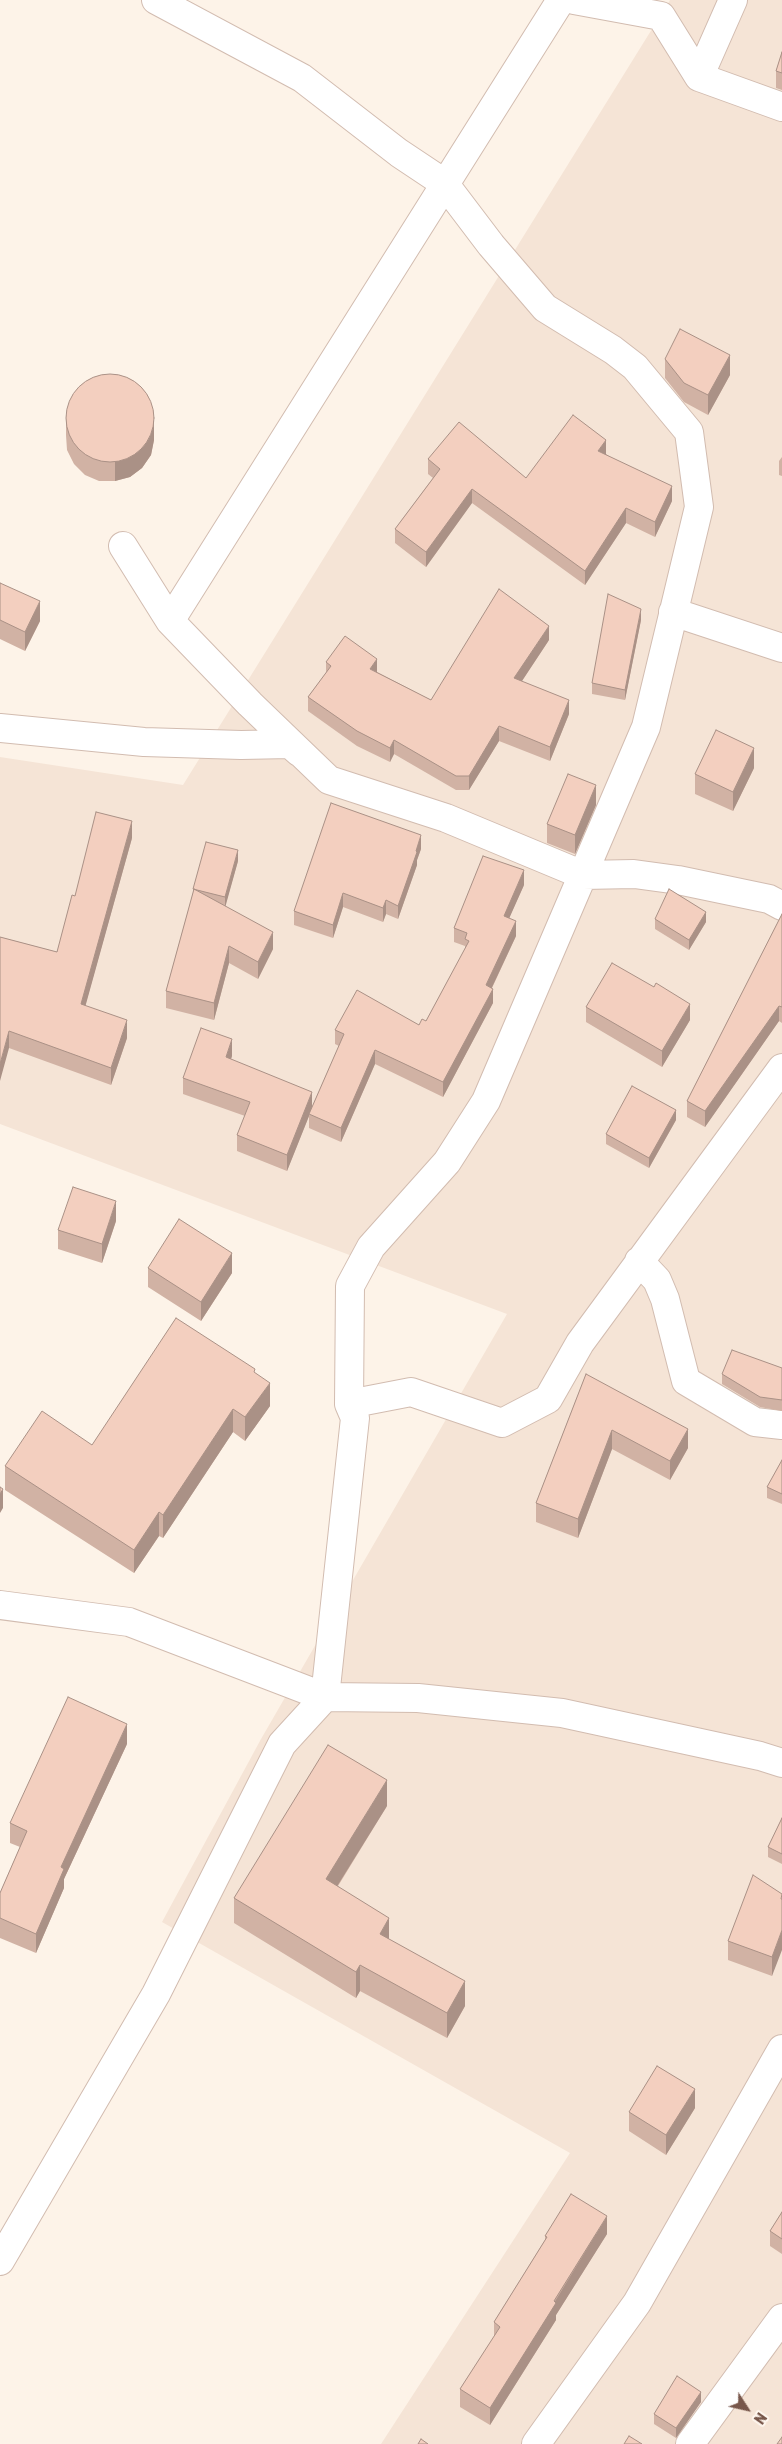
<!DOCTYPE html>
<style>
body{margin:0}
#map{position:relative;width:782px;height:2444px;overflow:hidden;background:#fdf3e8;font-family:Rubik,sans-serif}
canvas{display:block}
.north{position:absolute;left:722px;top:2384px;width:50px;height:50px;-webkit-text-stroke:4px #fff7ef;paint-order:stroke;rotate:125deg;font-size:14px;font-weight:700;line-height:20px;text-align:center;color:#78574b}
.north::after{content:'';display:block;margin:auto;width:18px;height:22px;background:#78574b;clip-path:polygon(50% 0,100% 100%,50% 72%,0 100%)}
</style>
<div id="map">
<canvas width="782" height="2444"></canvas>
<div class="north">N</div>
</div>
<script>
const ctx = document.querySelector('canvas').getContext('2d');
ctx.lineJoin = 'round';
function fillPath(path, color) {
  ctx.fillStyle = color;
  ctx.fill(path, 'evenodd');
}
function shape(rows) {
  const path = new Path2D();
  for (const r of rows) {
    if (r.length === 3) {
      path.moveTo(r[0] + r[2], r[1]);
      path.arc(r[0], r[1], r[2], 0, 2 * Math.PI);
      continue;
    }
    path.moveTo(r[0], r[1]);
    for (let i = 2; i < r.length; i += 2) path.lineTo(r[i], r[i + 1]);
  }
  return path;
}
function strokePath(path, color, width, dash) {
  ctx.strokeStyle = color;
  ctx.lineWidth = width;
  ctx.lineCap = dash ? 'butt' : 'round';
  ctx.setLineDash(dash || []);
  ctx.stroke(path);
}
fillPath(shape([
 [670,0,782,0,782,2444,381,2444,570,2153,162,1922,261,1739,507,1314,0,1124,0,757,183,785]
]), '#f5e4d6');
const street = shape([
 [574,0,661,16,699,77,782,107],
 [699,77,733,0],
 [123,546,170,621,250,704,329,780,446,818,583,875,634,874,678,880,769,899,782,906],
 [673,612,782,648],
 [170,621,561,0],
 [0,728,144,742,241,745,290,744,299,752],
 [639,1261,657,1280,665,1299,686,1381,755,1422,782,1425],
 [349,1404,411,1392,502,1423,548,1399,580,1343,782,1068],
 [0,1605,129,1622,325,1697,418,1698,562,1713,760,1756,782,1763],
 [0,2261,156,1994,282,1744,325,1697,355,1418,349,1404,350,1286,371,1247,447,1162,486,1101,646,727,699,507,689,432,635,367,613,350,545,308,491,245,444,183,399,153,302,78,156,0],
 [536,2444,637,2303,782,2049],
 [690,2444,782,2318]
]);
strokePath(street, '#d2bcb0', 30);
strokePath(street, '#fff', 28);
fillPath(shape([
 [782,52,782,90,776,88,776,71],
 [665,359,730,375,708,415,684,402,665,378],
 [66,415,154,440,151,455,142,468,130,477,115,481,99,481,85,475,74,464,67,450,66,435],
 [606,454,672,501,655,537,626,523,585,585,472,503,426,567,395,543,395,529,433,478,428,474,428,459,526,478],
 [782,457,782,476,779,475,779,461],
 [0,583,40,621,25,651,0,639],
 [641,620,625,700,592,694,592,683],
 [549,640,522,681,569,714,550,761,499,741,469,790,456,790,394,754,390,762,357,746,308,711,308,697,326,673,326,662,377,672,431,700],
 [754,768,733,811,695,794,695,774],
 [596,805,575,854,547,843,547,824],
 [132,838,85,1006,127,1038,111,1085,9,1048,0,937,57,952,75,896],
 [421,849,417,860,417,865,398,919,386,914,383,922,343,907,333,938,294,925,294,911],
 [238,861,225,906,273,949,258,979,229,963,214,1020,166,1008,166,991,193,893,193,889],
 [524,885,509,918,516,936,492,988,493,1003,443,1097,375,1064,341,1142,309,1128,309,1116,287,1171,237,1151,237,1135,245,1116,183,1094,183,1078,232,1056,231,1059,312,1107,339,1046,335,1044,335,1030,419,1025,426,1021,465,949,465,946,454,942,454,928],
 [782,914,782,1023,779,1021,705,1127,687,1117,687,1101],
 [655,919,706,922,689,950,655,929],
 [586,1007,690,1020,662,1067,586,1022],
 [676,1120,649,1168,606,1144,606,1134],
 [116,1221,102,1263,58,1249,58,1230],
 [148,1268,232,1273,201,1321,148,1287],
 [782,1368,782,1411,760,1407,722,1384,722,1374],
 [255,1373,270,1406,245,1441,233,1432,163,1538,159,1536,134,1573,5,1490,5,1466,92,1445],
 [586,1374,688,1448,670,1480,612,1449,578,1538,536,1522,536,1503],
 [782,1460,782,1504,767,1498,767,1487],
 [127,1744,64,1879,64,1888,36,1953,0,1938,0,1893,20,1847,10,1843,10,1823],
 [387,1806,338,1886,389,1939,465,2006,447,2038,360,1991,356,1998,234,1923,234,1898],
 [782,1818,782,1864,768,1857,768,1847],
 [782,1894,772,1976,728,1960,728,1941],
 [695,2108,666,2155,629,2131,629,2112],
 [782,2212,782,2254,770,2246,770,2231],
 [607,2234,556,2315,556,2320,490,2425,460,2407,460,2389,494,2337,494,2322,545,2240,545,2236],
 [701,2402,676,2438,654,2424,654,2414]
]), '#d1b2a4');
fillPath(shape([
 [730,355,730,375,708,415,708,395],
 [154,420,154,440,151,455,142,468,130,477,115,481,115,462],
 [606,440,606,455,598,451],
 [672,486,672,501,655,537,655,522],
 [472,489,472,503,426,567,426,552],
 [626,508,626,523,585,585,585,571],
 [40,601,40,621,25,651,25,632],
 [641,609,641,620,625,700,625,690],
 [549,626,549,640,514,693,514,678],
 [377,659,377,673,370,669],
 [569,700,569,714,550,761,550,747],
 [499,726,499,741,469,790,469,776],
 [394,740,394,754,390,762,390,748],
 [754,748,754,768,733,811,733,792],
 [596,785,596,805,575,854,575,835],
 [132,821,132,838,81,1022,81,1004],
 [421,835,421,849,417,860,417,865,398,919,398,906],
 [238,850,238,861,225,908,225,897],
 [524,870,524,885,504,930,504,916],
 [343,893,343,907,333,938,333,925],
 [386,900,386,914,383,922,383,908],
 [706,912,706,922,689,950,689,940],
 [516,921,516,936,486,1000,486,985],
 [273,932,273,949,258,979,258,962],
 [229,946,229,963,214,1020,214,1003],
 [493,989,493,1003,443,1097,443,1082],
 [690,1004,690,1020,662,1067,662,1051],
 [779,1006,779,1021,705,1127,705,1111],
 [127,1020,127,1038,111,1085,111,1068],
 [9,1031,9,1048,0,1081,0,1064],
 [232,1039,232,1056,226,1073,226,1057],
 [375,1050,375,1064,341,1142,341,1128],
 [312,1092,312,1108,309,1114,309,1116,287,1171,287,1155],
 [676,1110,676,1120,649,1168,649,1158],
 [116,1201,116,1221,102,1263,102,1244],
 [232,1253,232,1273,201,1321,201,1302],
 [270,1383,270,1406,245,1441,245,1417],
 [233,1409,233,1432,163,1538,163,1515],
 [688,1429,688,1448,670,1480,670,1461],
 [612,1430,612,1449,578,1538,578,1519],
 [3,1489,3,1508,0,1513,0,1494],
 [159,1512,159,1536,134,1573,134,1550],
 [127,1724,127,1744,64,1879,64,1888,36,1953,36,1934,61,1867],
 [387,1780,387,1806,326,1904,326,1879],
 [389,1918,389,1943,380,1934],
 [782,1930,782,1950,772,1976,772,1957],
 [360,1965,360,1991,356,1998,356,1972],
 [465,1981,465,2006,447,2038,447,2013],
 [695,2089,695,2108,666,2155,666,2135],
 [607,2216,607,2234,556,2315,556,2320,490,2425,490,2408],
 [701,2392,701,2402,676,2438,676,2428]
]), '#aa9186');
const building = shape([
 [782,52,782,73,776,71,782,52],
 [680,329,730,355,708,395,684,383,665,359,680,329],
 [110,418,44],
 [573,415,606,440,598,451,672,486,655,522,626,508,585,571,472,489,426,552,395,529,440,469,428,459,459,422,526,478,573,415],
 [0,583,40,601,25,632,0,620,0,583],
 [499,589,549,626,514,678,569,700,550,747,499,726,469,776,456,776,394,740,390,748,357,731,308,697,331,666,326,662,345,636,377,659,370,669,431,700,499,589],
 [608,594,641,609,625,690,592,683,608,594],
 [716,730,754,748,733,792,695,774,716,730],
 [568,774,596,785,575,835,547,824,568,774],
 [331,803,421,835,416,851,417,852,398,906,386,900,383,908,343,893,333,925,294,911,331,803],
 [96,812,132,821,81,1004,127,1020,111,1068,9,1031,0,1064,0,937,57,952,72,895,75,896,96,812],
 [206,842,238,850,225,897,193,889,206,842],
 [483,856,524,870,504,916,516,921,486,985,493,989,443,1082,375,1050,341,1128,309,1114,344,1034,335,1030,357,990,419,1025,422,1019,426,1021,469,941,465,939,467,933,454,928,483,856],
 [194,889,273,932,258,962,229,946,214,1003,166,991,194,889],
 [669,889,706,912,689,940,655,919,669,889],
 [782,914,782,1007,779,1006,705,1111,687,1101,782,914],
 [612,963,654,987,656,983,690,1004,662,1051,586,1007,612,963],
 [201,1028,232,1039,226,1057,312,1092,287,1155,237,1135,250,1102,183,1078,201,1028],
 [632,1086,676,1110,649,1158,606,1134,632,1086],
 [73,1187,116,1201,102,1244,58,1230,73,1187],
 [179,1219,232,1253,201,1302,148,1268,179,1219],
 [176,1318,255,1369,254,1372,270,1383,245,1417,233,1409,163,1515,159,1512,134,1550,5,1466,42,1411,92,1445,176,1318],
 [732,1350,782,1368,782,1400,760,1397,722,1374,732,1350],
 [586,1374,688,1429,670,1461,612,1430,578,1519,536,1503,586,1374],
 [782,1460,782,1494,767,1487,782,1460],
 [0,1487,3,1489,0,1494,0,1487],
 [68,1697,127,1724,61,1867,64,1869,36,1934,0,1918,0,1893,27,1831,10,1823,68,1697],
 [328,1745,387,1780,326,1879,389,1918,380,1934,465,1981,447,2013,360,1965,356,1972,234,1898,328,1745],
 [782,1818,782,1854,768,1847,782,1818],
 [753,1875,782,1894,781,1899,782,1899,782,1930,772,1957,728,1941,753,1875],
 [657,2066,695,2089,666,2135,629,2112,657,2066],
 [571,2194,607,2216,554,2301,556,2303,490,2408,460,2389,500,2327,494,2322,547,2237,545,2236,571,2194],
 [782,2212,782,2239,770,2231,782,2212],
 [677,2376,701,2392,676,2428,654,2414,677,2376],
 [629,2436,642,2444,624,2444,629,2436],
 [782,2437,782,2444,777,2444,782,2437],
 [421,2439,428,2444,418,2444,421,2439]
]);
fillPath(building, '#f3cfbf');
strokePath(building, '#aa9186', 1);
</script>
